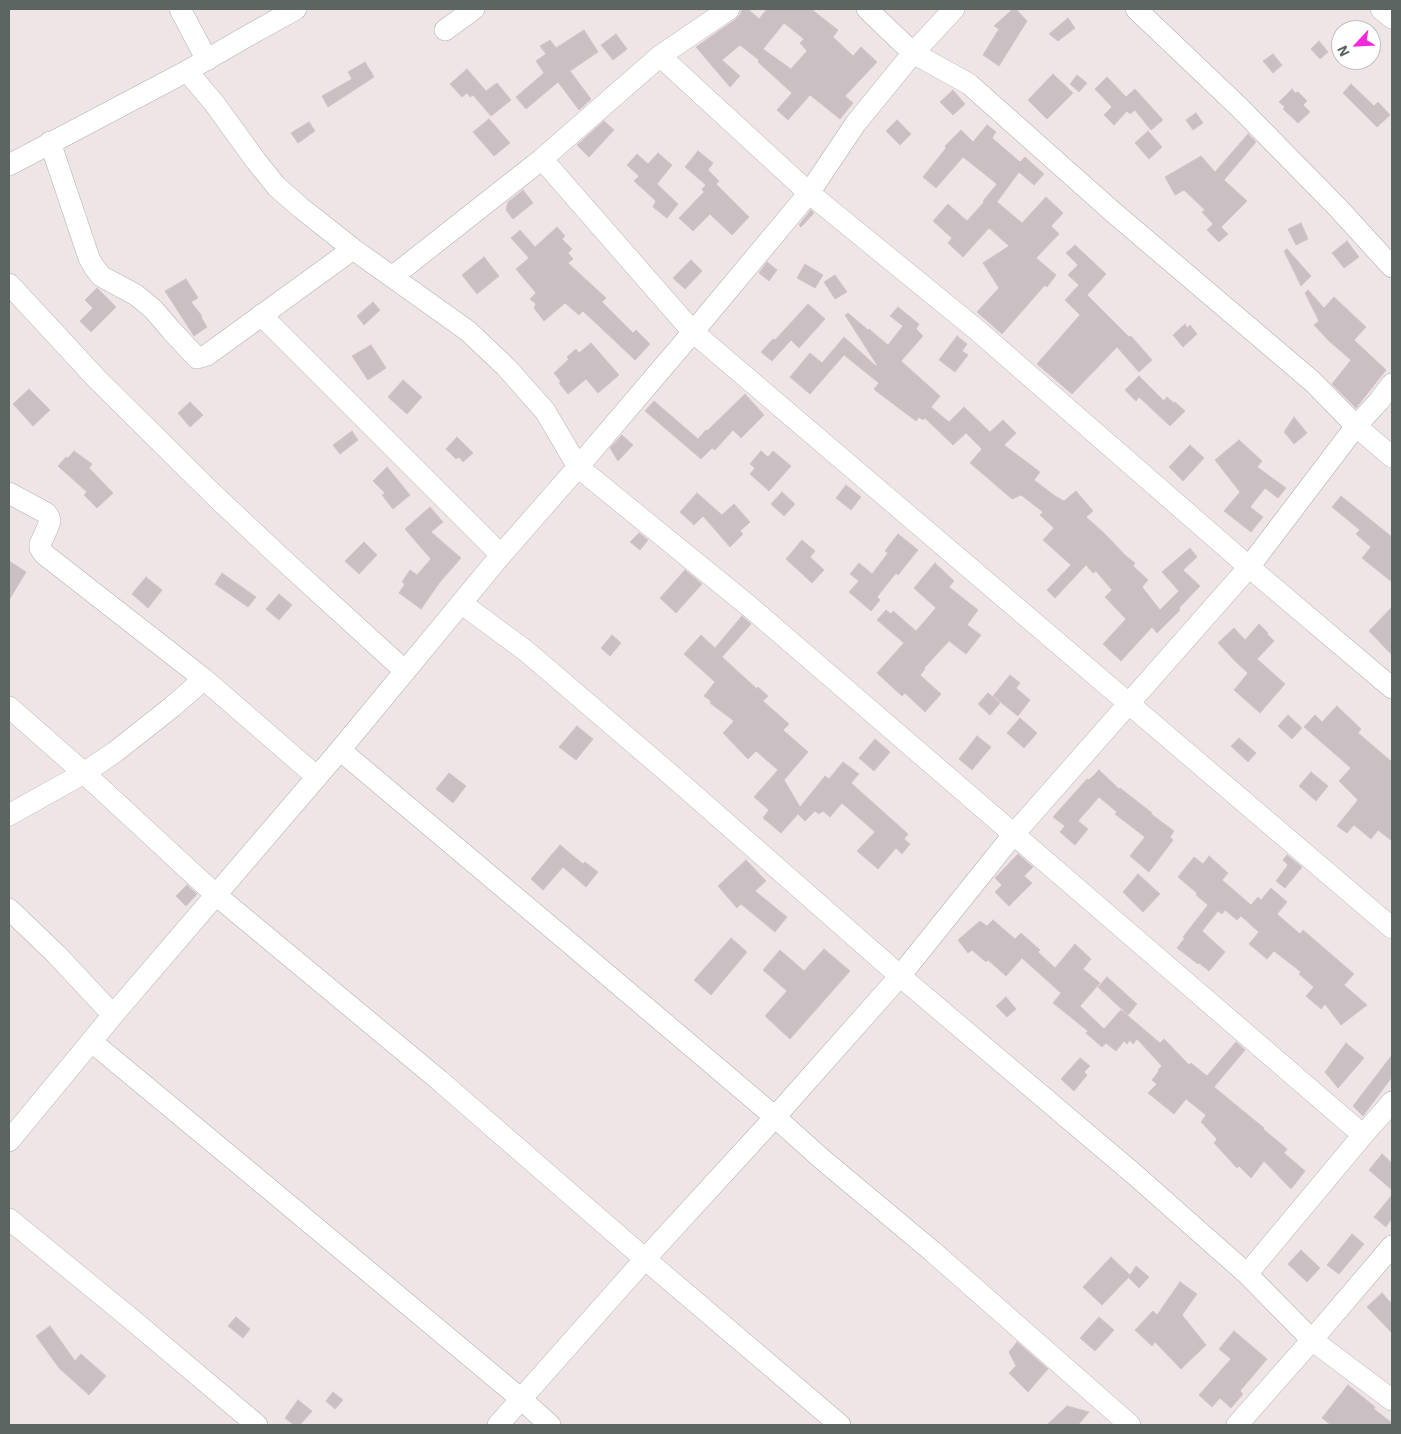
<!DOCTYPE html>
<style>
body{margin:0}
#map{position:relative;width:1401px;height:1434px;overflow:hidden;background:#efe4e6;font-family:"IBM Plex Sans",sans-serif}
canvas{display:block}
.frame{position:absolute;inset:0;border:10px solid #5c6561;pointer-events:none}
.north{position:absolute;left:1331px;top:20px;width:50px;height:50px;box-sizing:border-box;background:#fff;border:1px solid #bec1c0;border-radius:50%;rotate:245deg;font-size:14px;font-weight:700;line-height:20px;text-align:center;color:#5c6561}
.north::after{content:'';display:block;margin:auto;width:18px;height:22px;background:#f228dd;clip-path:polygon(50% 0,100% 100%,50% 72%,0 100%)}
</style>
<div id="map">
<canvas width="1401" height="1434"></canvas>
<div class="frame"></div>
<div class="north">N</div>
</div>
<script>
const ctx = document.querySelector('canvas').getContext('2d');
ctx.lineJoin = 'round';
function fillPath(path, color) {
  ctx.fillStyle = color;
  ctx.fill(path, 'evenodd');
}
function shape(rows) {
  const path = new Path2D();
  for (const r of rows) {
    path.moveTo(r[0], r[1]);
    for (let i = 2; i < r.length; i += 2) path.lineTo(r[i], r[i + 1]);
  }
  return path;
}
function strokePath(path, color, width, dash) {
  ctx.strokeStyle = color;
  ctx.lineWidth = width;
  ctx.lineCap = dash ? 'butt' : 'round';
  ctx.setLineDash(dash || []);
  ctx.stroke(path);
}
const building = shape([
 [742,9,748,9,759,19,767,9,811,9,838,30,833,37,853,56,861,47,877,62,845,96,853,103,840,119,810,95,788,120,777,110,792,93,758,62,759,60,740,45,722,60,740,76,730,87,696,47,736,19,740,15,742,9],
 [784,23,804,39,800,43,807,51,791,69,763,49,784,23],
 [1013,9,1016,9,1027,21,999,66,983,55,999,29,994,26,1013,9],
 [1068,18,1075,28,1058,41,1049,34,1068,18],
 [584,30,598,52,570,71,591,99,579,110,558,82,526,109,516,97,544,73,536,61,546,54,540,46,550,40,556,48,584,30],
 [616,34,627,49,613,60,601,45,616,34],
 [1319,41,1328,52,1320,59,1311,49,1319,41],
 [1273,54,1282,65,1273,73,1263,61,1273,54],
 [365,62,374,77,328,107,322,96,352,79,348,72,365,62],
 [467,69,486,91,497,83,511,100,491,116,473,95,470,97,467,93,462,97,450,84,467,69],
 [1053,74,1073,93,1047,119,1028,100,1053,74],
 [1077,75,1087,83,1079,92,1070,84,1077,75],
 [1107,77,1126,97,1135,89,1163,120,1151,130,1135,110,1130,114,1127,111,1114,125,1104,115,1112,107,1095,89,1107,77],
 [1351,84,1374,106,1378,102,1390,115,1377,127,1343,93,1351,84],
 [1292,89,1295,93,1298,92,1307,101,1303,105,1310,112,1298,123,1283,109,1285,107,1279,102,1292,89],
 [953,90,965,104,953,115,940,102,953,90],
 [1196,113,1203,123,1193,130,1186,120,1196,113],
 [489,119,510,143,494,156,473,132,489,119],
 [897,120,911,134,900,145,886,131,897,120],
 [604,121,614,130,589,157,577,145,604,121],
 [309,122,315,131,298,143,291,133,309,122],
 [987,125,996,132,992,138,1020,162,1025,157,1044,174,1034,185,1019,172,997,202,1022,223,1046,197,1063,213,1051,226,1059,234,1036,258,1056,275,1047,287,1045,285,1002,334,977,312,999,288,983,263,1009,246,989,228,963,257,948,243,952,238,933,221,948,204,967,221,984,202,983,201,997,184,963,157,936,188,923,177,946,148,945,146,961,130,973,142,987,125],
 [1148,131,1162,147,1149,159,1135,143,1148,131],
 [1248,134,1256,142,1224,180,1247,201,1221,227,1228,234,1219,242,1207,230,1213,224,1202,212,1205,210,1184,190,1175,195,1165,177,1201,156,1215,172,1248,134],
 [698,151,713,163,708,170,719,181,716,184,749,217,732,235,710,214,693,231,679,218,704,192,702,189,706,185,685,167,698,151],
 [658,153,672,165,657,184,678,204,667,218,653,207,656,201,634,181,639,176,627,165,637,154,648,164,658,153],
 [523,190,533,203,513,219,506,210,508,202,523,190],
 [811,210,814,213,801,227,799,225,811,210],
 [1301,223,1308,239,1296,245,1288,229,1301,223],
 [557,227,565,236,562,239,572,249,568,253,573,259,568,263,606,298,602,302,633,333,636,330,650,344,635,360,583,311,579,315,565,303,544,321,534,308,536,304,530,299,536,293,516,269,529,258,511,238,520,230,535,247,557,227],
 [1347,241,1359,257,1344,268,1332,253,1347,241],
 [1075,245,1106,274,1087,295,1129,337,1131,336,1152,360,1139,372,1117,347,1072,394,1037,364,1080,315,1065,300,1079,285,1068,275,1078,265,1066,253,1075,245],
 [1287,249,1311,276,1301,286,1284,251,1287,249],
 [484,257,499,276,477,294,462,275,484,257],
 [691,260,702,271,685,289,673,278,691,260],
 [767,262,777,270,769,281,759,273,767,262],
 [805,264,823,275,815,288,797,278,805,264],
 [835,275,847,292,835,299,824,282,835,275],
 [186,279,198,298,191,302,202,316,201,317,207,327,194,336,165,291,186,279],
 [97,288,116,307,91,332,80,321,93,308,85,300,97,288],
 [1308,290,1324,308,1334,297,1366,327,1354,340,1386,370,1356,408,1332,384,1351,360,1329,341,1314,325,1319,321,1305,293,1308,290],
 [373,302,380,310,364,325,357,316,373,302],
 [808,304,825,319,799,348,791,340,772,361,761,352,773,339,775,340,808,304],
 [898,307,919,324,916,329,923,336,901,361,940,396,931,407,949,422,964,407,990,432,1003,420,1016,433,1004,445,1040,472,1034,480,1055,496,1064,501,1076,491,1093,511,1086,517,1104,533,1126,556,1135,563,1133,566,1148,580,1142,587,1160,610,1179,591,1162,572,1190,548,1197,557,1183,570,1200,586,1179,608,1180,610,1157,633,1152,627,1121,661,1103,644,1126,619,1105,597,1112,590,1096,571,1093,573,1086,565,1055,598,1047,590,1071,565,1043,540,1054,528,1040,515,1043,512,1021,495,1012,499,970,463,982,449,966,433,953,445,925,418,923,420,919,417,916,421,876,391,874,389,879,383,844,355,810,394,790,377,810,353,822,363,844,337,876,366,877,365,845,315,848,313,868,330,869,329,888,345,903,326,890,316,898,307],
 [1185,324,1187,328,1190,325,1197,334,1183,347,1173,335,1185,324],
 [957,336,967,344,962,351,968,355,955,372,939,360,957,336],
 [591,343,619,375,598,393,586,379,568,394,559,383,561,382,554,373,569,359,567,357,576,349,579,353,591,343],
 [371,345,386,368,368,380,352,356,371,345],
 [1139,376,1164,401,1167,397,1174,403,1175,402,1185,411,1170,426,1139,397,1136,401,1125,390,1139,376],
 [403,380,422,397,407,414,388,397,403,380],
 [29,389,50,410,33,426,13,404,29,389],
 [745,394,764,415,741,438,733,430,715,450,712,448,701,459,645,411,654,401,698,439,706,430,707,431,745,394],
 [190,402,203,415,190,427,178,413,190,402],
 [1294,417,1307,433,1294,444,1284,432,1294,417],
 [352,431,358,440,340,454,333,445,352,431],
 [622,435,633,445,618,461,610,448,622,435],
 [457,437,473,453,463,462,459,457,456,459,446,449,457,437],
 [1239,440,1262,461,1257,467,1286,488,1278,498,1265,488,1250,507,1263,517,1251,532,1224,511,1240,492,1215,460,1239,440],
 [1190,445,1204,458,1183,481,1169,467,1190,445],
 [74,451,92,464,89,468,113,493,97,508,84,495,87,492,58,466,66,457,68,458,74,451],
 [761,451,768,457,773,451,791,466,769,491,750,474,755,468,750,464,761,451],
 [387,467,410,495,393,509,382,495,385,493,373,481,387,467],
 [846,485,861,497,851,510,836,498,846,485],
 [782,492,795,504,784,516,771,504,782,492],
 [697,493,722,515,734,504,750,522,740,531,743,534,730,547,703,516,694,525,680,512,697,493],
 [1341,496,1392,537,1392,582,1362,558,1371,547,1356,534,1360,530,1332,507,1341,496],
 [430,507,443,522,431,532,461,558,440,582,421,609,399,593,405,584,402,582,410,570,417,575,431,559,405,529,430,507],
 [639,533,648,540,640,550,630,542,639,533],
 [898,534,918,550,898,575,896,573,877,597,880,600,871,611,849,592,859,581,850,574,859,563,872,574,888,553,885,551,898,534],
 [802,540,815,551,810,557,824,570,812,583,786,559,802,540],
 [364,542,377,555,359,574,345,561,364,542],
 [9,561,26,572,9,600,9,561],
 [935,563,954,581,949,587,978,610,967,625,981,635,966,654,949,641,924,668,925,669,920,675,941,694,925,712,905,693,902,696,877,673,904,643,877,620,886,610,891,614,893,611,916,631,936,608,914,588,935,563],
 [685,570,702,584,676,613,660,598,685,570],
 [222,573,256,597,248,607,215,584,222,573],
 [146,577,162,590,148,608,132,594,146,577],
 [279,594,292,605,279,620,266,609,279,594],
 [1392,607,1392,655,1369,631,1392,607],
 [742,616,751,624,722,657,757,689,758,687,768,696,763,701,789,724,783,730,808,752,784,780,800,807,825,776,829,779,843,762,859,774,851,783,908,834,904,839,910,844,902,854,896,848,878,869,857,851,875,832,842,803,830,817,823,811,819,814,815,811,805,821,798,814,781,833,763,818,769,810,754,797,778,770,756,751,748,759,723,733,734,721,710,703,711,701,704,696,715,682,684,654,701,635,715,648,742,616],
 [1259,624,1268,633,1267,634,1274,641,1257,659,1285,684,1260,713,1234,690,1248,673,1237,663,1218,643,1234,628,1245,640,1259,624],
 [612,635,621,643,610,656,601,648,612,635],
 [1010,675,1020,683,1016,688,1030,700,1018,716,993,696,1010,675],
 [988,693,1000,703,990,715,978,704,988,693],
 [1337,706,1361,729,1358,733,1392,762,1392,841,1378,830,1371,839,1354,825,1347,833,1337,826,1358,800,1339,781,1351,768,1304,727,1315,715,1322,722,1337,706],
 [1288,715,1302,728,1292,739,1278,726,1288,715],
 [1020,718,1037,733,1024,748,1007,733,1020,718],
 [577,726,593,739,576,760,559,747,577,726],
 [977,736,991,747,972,770,959,759,977,736],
 [1239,738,1256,753,1248,762,1231,746,1239,738],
 [875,739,890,752,874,771,859,758,875,739],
 [1099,770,1119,789,1120,788,1152,813,1151,814,1174,831,1170,837,1173,840,1149,872,1130,856,1145,837,1115,814,1117,812,1099,797,1078,821,1088,829,1075,845,1060,832,1065,826,1053,817,1087,779,1089,780,1099,770],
 [1311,772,1328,786,1316,801,1299,786,1311,772],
 [449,773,466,786,453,803,436,789,449,773],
 [560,845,583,864,585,862,598,872,586,887,563,867,543,890,531,879,560,845],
 [1018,854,1033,867,1024,876,1032,883,1009,906,995,892,1002,885,995,878,1018,854],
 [1287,855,1302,867,1285,888,1276,881,1288,865,1283,860,1287,855],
 [1209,856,1228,873,1222,880,1251,905,1258,897,1261,900,1271,888,1287,902,1277,914,1300,934,1303,930,1354,974,1344,985,1367,1005,1341,1025,1325,1004,1321,1009,1306,996,1314,987,1299,974,1301,972,1274,951,1267,959,1249,944,1259,932,1241,916,1237,920,1225,910,1222,914,1218,911,1202,931,1225,952,1209,971,1199,963,1198,964,1177,948,1185,938,1183,937,1208,905,1196,895,1197,893,1178,877,1194,857,1203,864,1209,856],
 [746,860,766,881,755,891,787,917,775,932,741,904,737,908,718,886,746,860],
 [1138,874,1160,894,1143,912,1123,892,1138,874],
 [187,885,197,894,186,906,176,896,187,885],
 [993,920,1015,939,1021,933,1040,950,1038,952,1055,968,1075,944,1091,959,1083,969,1100,983,1080,1006,1104,1029,1121,1010,1160,1043,1164,1039,1189,1065,1191,1063,1207,1076,1236,1042,1245,1050,1214,1087,1264,1128,1263,1129,1287,1149,1284,1153,1305,1171,1291,1189,1264,1161,1251,1178,1239,1166,1237,1168,1214,1143,1217,1139,1201,1122,1206,1115,1186,1099,1174,1114,1148,1093,1157,1084,1152,1080,1159,1071,1158,1070,1162,1066,1137,1039,1133,1044,1130,1040,1127,1044,1124,1041,1116,1051,1106,1043,1102,1047,1086,1033,1088,1031,1053,1003,1061,993,1022,958,1006,976,988,960,986,962,972,950,968,953,958,940,980,921,987,926,993,920],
 [731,938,747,952,711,995,694,980,731,938],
 [824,949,850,971,790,1039,765,1016,787,991,763,970,780,950,804,971,824,949],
 [1107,977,1137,1004,1128,1015,1098,987,1107,977],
 [1006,997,1016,1009,1007,1017,996,1006,1006,997],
 [1346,1043,1364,1058,1338,1088,1325,1072,1346,1043],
 [1392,1055,1392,1077,1363,1116,1353,1106,1392,1055],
 [1080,1058,1090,1066,1084,1072,1087,1075,1074,1091,1061,1079,1080,1058],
 [1382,1154,1392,1163,1392,1190,1369,1170,1382,1154],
 [1392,1195,1392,1218,1386,1227,1374,1217,1392,1195],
 [1352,1234,1364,1244,1339,1274,1327,1265,1352,1234],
 [1301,1250,1320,1268,1307,1282,1288,1264,1301,1250],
 [1111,1257,1130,1275,1136,1266,1149,1277,1139,1288,1128,1277,1129,1277,1102,1305,1083,1287,1111,1257],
 [1180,1282,1197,1294,1182,1315,1206,1345,1181,1369,1155,1342,1152,1346,1135,1330,1153,1311,1157,1315,1180,1282],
 [1382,1293,1392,1304,1392,1333,1367,1307,1382,1293],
 [236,1317,250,1329,243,1338,228,1326,236,1317],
 [1099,1317,1114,1330,1095,1351,1080,1338,1099,1317],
 [50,1326,75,1361,81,1354,106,1376,89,1395,59,1368,36,1336,50,1326],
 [1234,1331,1267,1359,1240,1391,1243,1394,1231,1408,1220,1398,1212,1407,1199,1395,1231,1359,1219,1349,1234,1331],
 [1017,1342,1048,1369,1028,1392,1009,1373,1016,1366,1009,1352,1017,1342],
 [1348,1385,1375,1407,1374,1409,1392,1423,1392,1425,1331,1425,1322,1418,1348,1385],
 [333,1392,343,1400,335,1409,326,1401,333,1392],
 [298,1400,312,1411,300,1425,294,1425,285,1418,298,1400],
 [1067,1406,1089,1412,1078,1425,1047,1425,1067,1406]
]);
fillPath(building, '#cac0c3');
strokePath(building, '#d4c2c7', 1);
const minor = shape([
 [180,9,207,60],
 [867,9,913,53,969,84,1113,212,1313,382,1356,426,1392,457],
 [1136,9,1240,108,1339,209,1392,267],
 [1381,9,1392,18],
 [445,30,474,9],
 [660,56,809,193,977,330,1249,567,1392,688],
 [187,71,214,103,256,161,277,187,301,208,353,249,468,331,506,367,545,411,578,467,750,607,1363,1135],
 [50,142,89,258,94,267,101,276,136,295,153,309,171,330,197,358,207,355,353,249],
 [542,159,693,332,1392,928],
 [9,165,187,71,244,38,296,9],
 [392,277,542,159,660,56,729,9],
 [9,284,96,378,213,494,280,557,405,671],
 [261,315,501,555],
 [9,493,46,513,49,517,50,521,47,529,40,544,40,548,44,554,204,679,317,777],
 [461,603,526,651,678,781,900,976,1134,1174,1247,1274,1312,1340,1392,1400],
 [9,707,84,773,216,895,439,1080,645,1259,840,1425],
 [340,750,572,945,775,1117,823,1160,932,1251,1130,1425],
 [9,815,84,773,115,752,172,707,204,679],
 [9,909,56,954,113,1015],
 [92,1042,261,1182,520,1398,550,1425],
 [9,1141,113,1015,340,750,501,555,578,467,693,332,809,193,856,123,913,53,954,9],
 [9,1219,130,1318,257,1425],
 [1247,1274,1363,1135,1392,1102],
 [498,1425,645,1259,775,1117,900,976,1013,835,1249,567,1356,426,1379,401,1392,384],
 [1237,1425,1312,1340,1392,1246]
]);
strokePath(minor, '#adb5b2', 22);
strokePath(minor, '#fff', 21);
</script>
